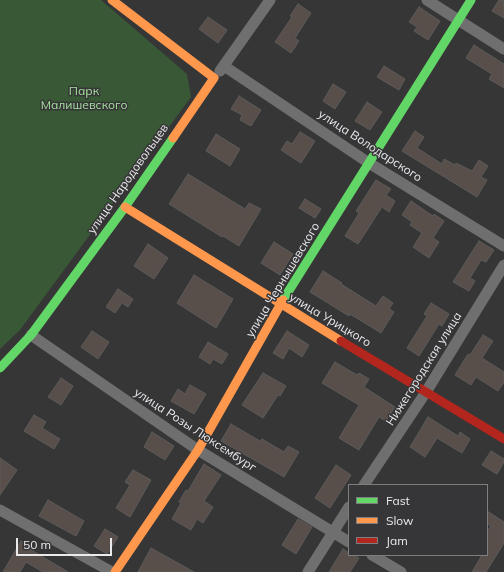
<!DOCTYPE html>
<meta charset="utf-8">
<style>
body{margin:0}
#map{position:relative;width:504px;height:572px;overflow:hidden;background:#363636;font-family:Mulish,sans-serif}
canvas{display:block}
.legend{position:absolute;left:348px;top:484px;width:140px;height:72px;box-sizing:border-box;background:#363537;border:1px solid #7e7d7f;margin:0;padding:5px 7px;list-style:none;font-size:12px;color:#eae9eb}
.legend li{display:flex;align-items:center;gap:8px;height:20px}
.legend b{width:20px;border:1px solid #7e7d7f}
.scale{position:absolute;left:16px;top:538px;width:96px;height:18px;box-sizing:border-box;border:2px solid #eae9eb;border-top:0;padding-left:5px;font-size:12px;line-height:14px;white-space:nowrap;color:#eae9eb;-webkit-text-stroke:3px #363537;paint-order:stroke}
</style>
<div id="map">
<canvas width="504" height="572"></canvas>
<ul class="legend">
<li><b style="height:5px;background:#63d668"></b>Fast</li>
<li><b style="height:5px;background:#ff974d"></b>Slow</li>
<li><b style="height:5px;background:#b3261e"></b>Jam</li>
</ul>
<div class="scale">50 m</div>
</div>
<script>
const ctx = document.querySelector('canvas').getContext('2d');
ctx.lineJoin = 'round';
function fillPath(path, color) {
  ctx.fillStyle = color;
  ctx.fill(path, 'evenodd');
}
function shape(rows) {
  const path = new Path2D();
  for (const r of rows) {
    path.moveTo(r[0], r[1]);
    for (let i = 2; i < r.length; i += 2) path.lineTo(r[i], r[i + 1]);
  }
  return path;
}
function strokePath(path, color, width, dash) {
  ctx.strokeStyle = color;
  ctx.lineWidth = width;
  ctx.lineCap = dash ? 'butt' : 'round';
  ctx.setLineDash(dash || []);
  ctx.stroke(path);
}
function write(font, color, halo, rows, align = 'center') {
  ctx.font = font + ' Mulish,sans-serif';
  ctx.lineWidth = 3;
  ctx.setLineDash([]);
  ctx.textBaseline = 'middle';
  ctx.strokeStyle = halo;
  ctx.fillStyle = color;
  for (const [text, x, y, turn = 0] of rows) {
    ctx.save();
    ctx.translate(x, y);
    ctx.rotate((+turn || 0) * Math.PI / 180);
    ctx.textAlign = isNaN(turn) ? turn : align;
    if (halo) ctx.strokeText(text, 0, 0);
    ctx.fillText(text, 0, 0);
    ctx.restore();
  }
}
fillPath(shape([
 [0,0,101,0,187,74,191,97,20,330,0,349]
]), '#395836');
const building = shape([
 [499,0,504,0,504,18,492,11,499,0],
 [298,4,311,13,295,38,299,41,291,53,275,42,292,17,290,16,298,4],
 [419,7,440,21,428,40,414,31,417,27,409,22,419,7],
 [208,17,227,30,218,43,199,29,208,17],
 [474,45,504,64,504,88,489,79,492,74,466,58,474,45],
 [384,66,405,79,399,90,377,77,384,66],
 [333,84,346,92,335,109,323,101,333,84],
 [239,96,261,110,251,126,240,120,242,115,231,109,239,96],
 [367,102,382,112,370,130,355,121,367,102],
 [415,131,424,137,417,148,442,164,444,159,455,165,456,163,472,171,479,160,488,166,481,177,487,180,477,197,402,151,415,131],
 [300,132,315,141,301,163,281,150,287,141,292,144,300,132],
 [216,134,240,149,230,166,206,151,216,134],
 [188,174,245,209,249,203,261,209,239,246,223,236,222,237,169,204,188,174],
 [376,180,391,189,386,195,395,201,389,212,382,207,358,244,345,236,359,213,356,211,376,180],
 [305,199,321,209,315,218,299,208,305,199],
 [411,201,433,216,434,214,444,221,433,238,439,242,429,258,413,247,422,233,410,225,412,222,402,215,411,201],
 [479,241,494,250,486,262,481,260,470,278,475,281,469,291,453,282,479,241],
 [274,242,293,254,280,275,261,263,274,242],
 [148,244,168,258,154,279,134,266,148,244],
 [323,271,342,283,341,284,376,306,383,296,393,303,389,309,394,312,381,333,350,314,349,316,310,292,323,271],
 [194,275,233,299,216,328,177,303,194,275],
 [118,289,133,299,128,307,122,303,115,313,106,307,118,289],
 [431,303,449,314,442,326,439,324,419,356,407,348,427,316,424,314,431,303],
 [92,331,109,342,98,359,81,347,92,331],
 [287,331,309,345,302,357,289,348,283,359,273,353,287,331],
 [483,335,493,341,482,358,504,372,504,382,498,391,476,377,471,385,455,375,468,354,470,355,483,335],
 [208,342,228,354,222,364,213,359,210,364,199,357,208,342],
 [335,362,357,375,359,373,369,379,364,387,395,407,386,421,379,417,359,450,339,438,359,405,322,383,335,362],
 [263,373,286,386,280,396,278,395,263,418,242,405,263,373],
 [61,378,73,386,61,405,48,397,61,378],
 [190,385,206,394,194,414,171,401,178,389,185,394,190,385],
 [34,415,46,422,42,428,60,439,54,449,24,431,34,415],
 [428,417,458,436,460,432,470,439,462,453,437,438,425,457,410,447,428,417],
 [231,424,260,441,262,439,284,452,288,446,299,452,284,477,221,441,231,424],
 [152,432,174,446,165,460,144,447,152,432],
 [491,451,504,459,504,462,497,474,482,465,491,451],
 [0,458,17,470,0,495,0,458],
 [204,464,221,475,204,501,213,507,203,523,197,519,191,530,172,519,181,503,179,502,186,490,188,491,204,464],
 [336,465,351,475,330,508,315,498,336,465],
 [133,470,151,480,130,517,116,508,130,485,125,482,133,470],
 [48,500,84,521,76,536,39,516,48,500],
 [487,511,504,522,504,543,486,572,472,572,482,555,487,555,487,532,491,526,487,524,487,511],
 [298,519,312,527,296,554,282,545,298,519],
 [105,529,118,537,107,554,94,546,105,529],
 [21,541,34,549,33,551,68,572,43,572,26,562,20,572,3,572,21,541],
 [151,548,194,572,138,572,151,548],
 [343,549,349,553,349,555,353,555,359,558,350,572,329,572,343,549]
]);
fillPath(building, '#584e4a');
strokePath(building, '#5c5b5b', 1);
strokePath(shape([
 [427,0,504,49],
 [224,66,369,163,504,246],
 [220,71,270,0],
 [31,335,198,450,349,542],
 [364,485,426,392,504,265],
 [0,510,112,572],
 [372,555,401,572],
 [308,572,349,507]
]), '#706f70', 11);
strokePath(shape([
 [283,300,471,0],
 [0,368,31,335,125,207,173,138]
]), '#63d668', 9);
strokePath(shape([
 [112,0,214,78,173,138],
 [125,207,341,341],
 [115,572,198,450,283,300]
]), '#ff974d', 9);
strokePath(shape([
 [341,341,504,439]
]), '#b3261e', 9);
write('12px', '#a3e09c', '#363537', [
 ["Парк",84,91],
 ["Малишевского",84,105]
]);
write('12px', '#eae9eb', '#363537', [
 ["улица Володарского",370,146,33],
 ["улица Народовольцев",128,179,-55],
 ["улица Чернышевского",283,280,-59],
 ["улица Урицкого",330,320,31],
 ["Нижегородская улица",424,369,-58],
 ["улица Розы Люксембург",195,430,33]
]);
</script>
